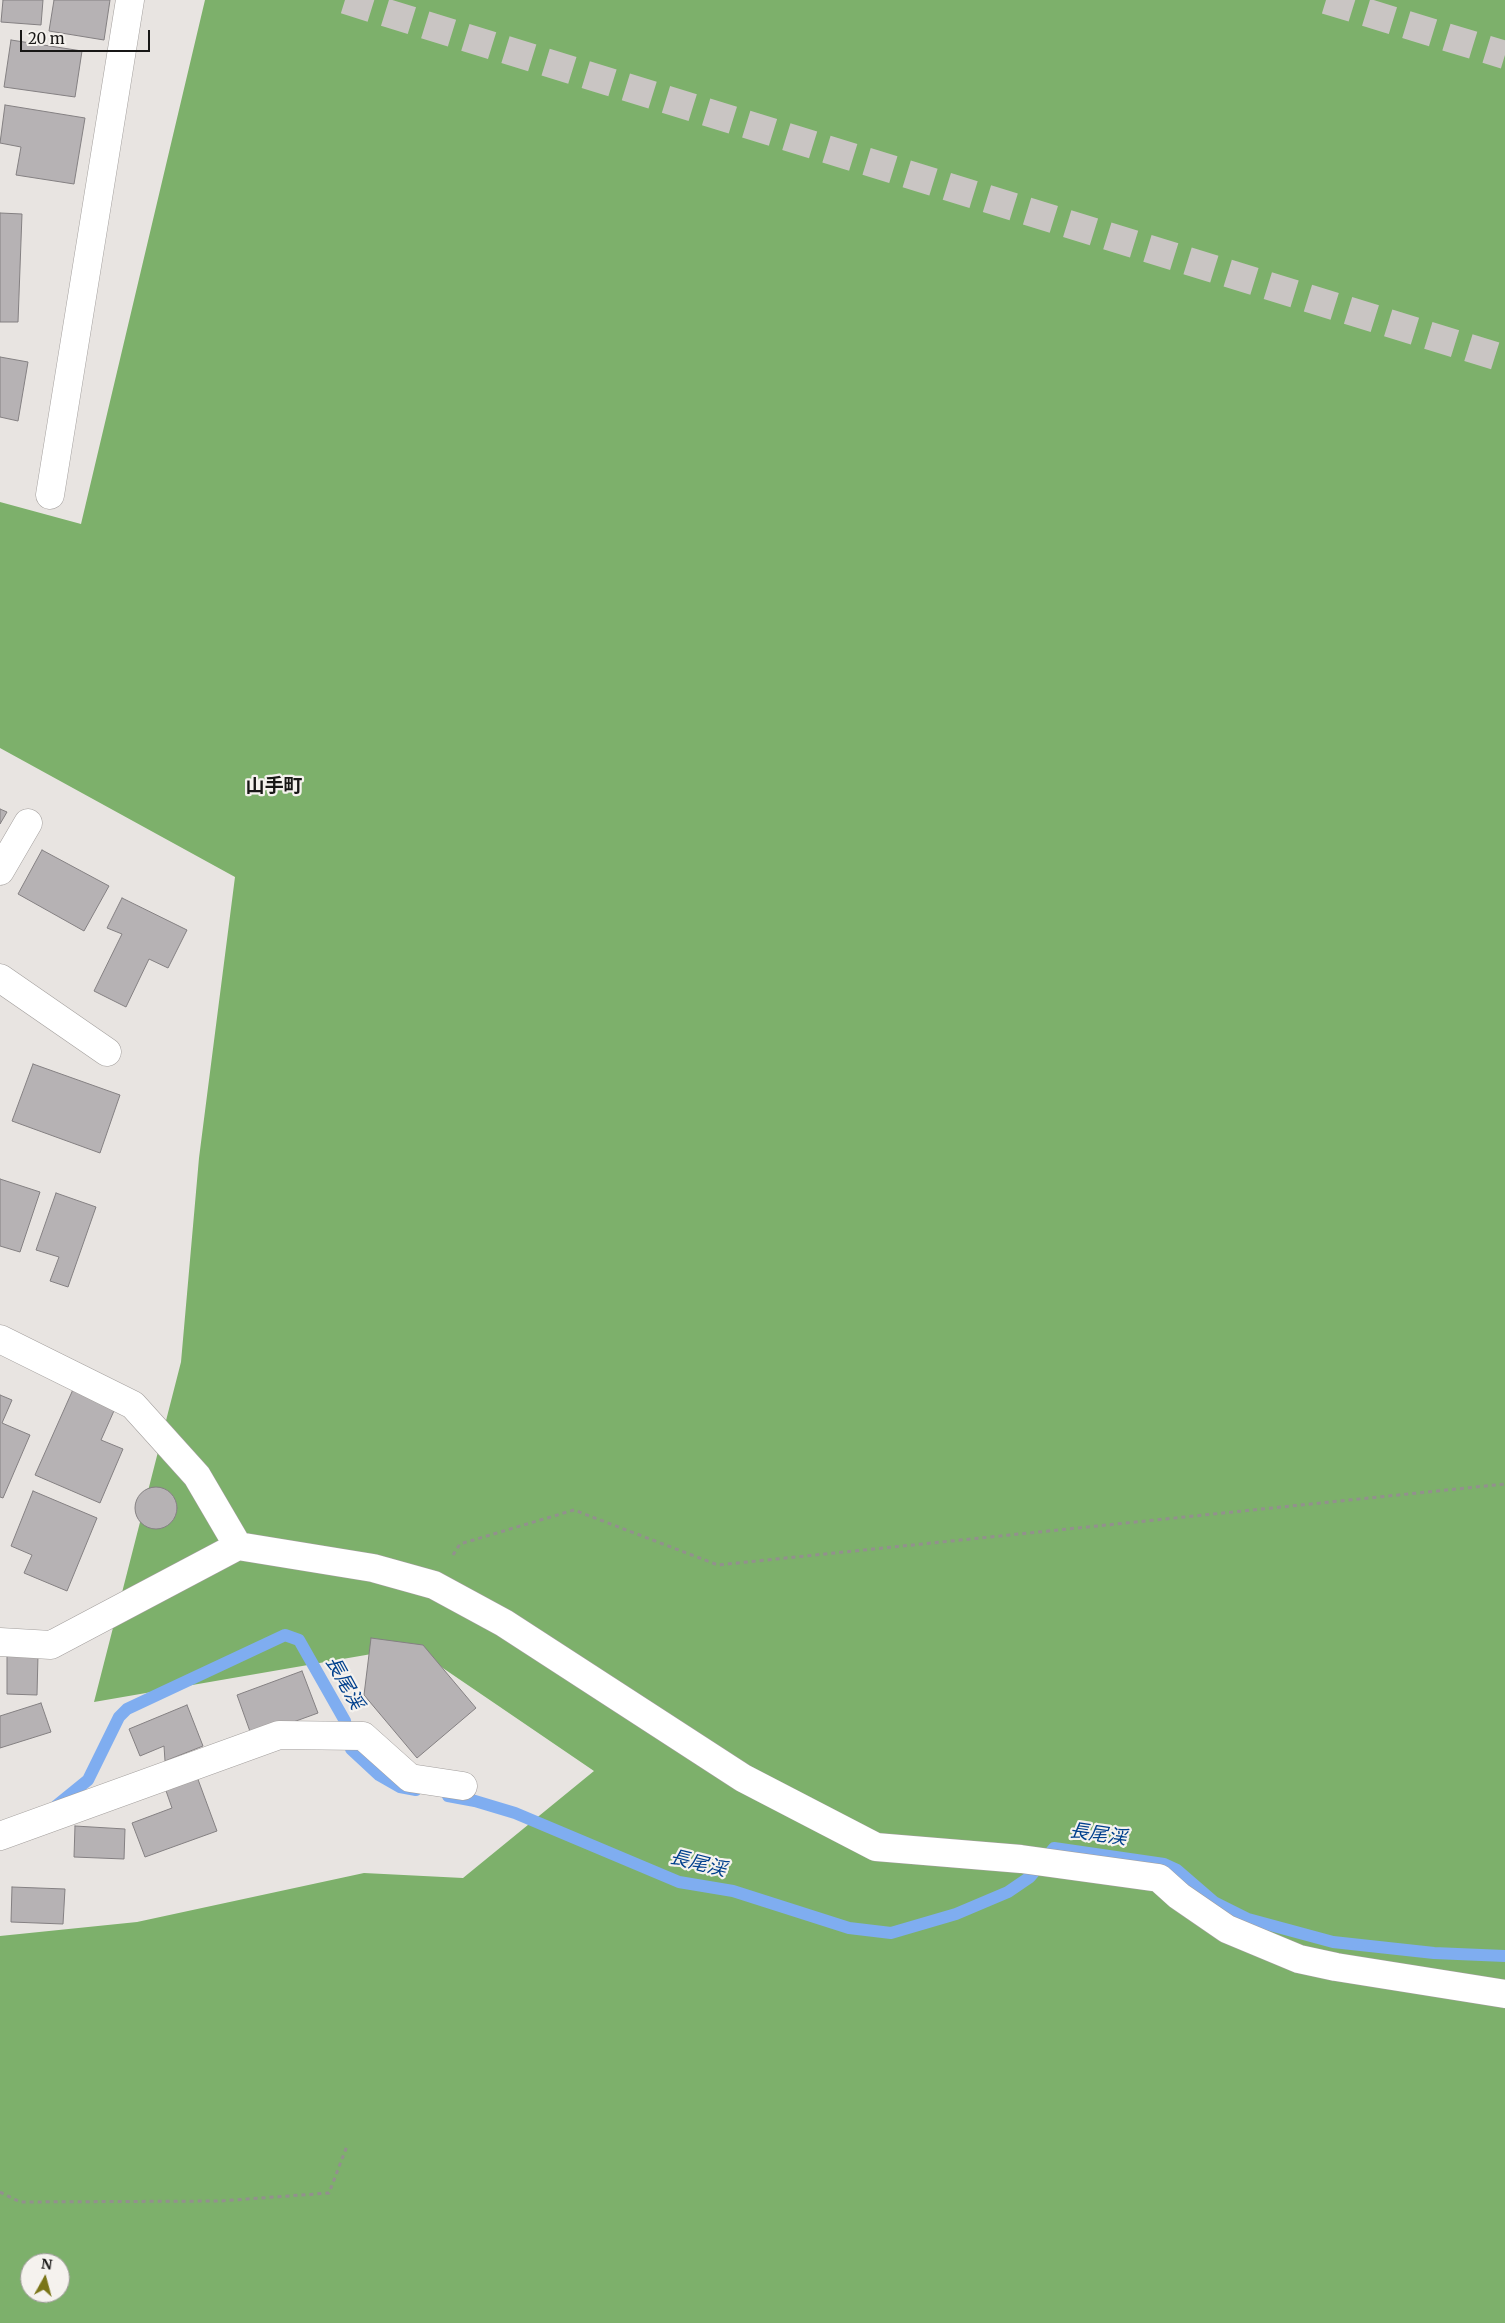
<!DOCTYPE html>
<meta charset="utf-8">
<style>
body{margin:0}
#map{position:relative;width:1505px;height:2323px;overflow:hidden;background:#e8e4e1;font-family:Merriweather,serif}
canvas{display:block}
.north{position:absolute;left:20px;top:2253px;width:50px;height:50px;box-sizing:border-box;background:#f5f2ee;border:1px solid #9d9a98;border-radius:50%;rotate:7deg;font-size:14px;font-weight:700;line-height:20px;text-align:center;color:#181716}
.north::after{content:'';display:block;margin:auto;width:18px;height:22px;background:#7a7518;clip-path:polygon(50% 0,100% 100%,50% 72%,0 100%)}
.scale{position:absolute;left:20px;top:30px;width:130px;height:22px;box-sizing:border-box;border:2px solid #181716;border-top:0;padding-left:6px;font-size:15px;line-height:18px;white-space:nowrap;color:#181716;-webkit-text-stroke:4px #f5f2ee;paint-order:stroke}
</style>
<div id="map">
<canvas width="1505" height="2323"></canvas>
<div class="north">N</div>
<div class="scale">20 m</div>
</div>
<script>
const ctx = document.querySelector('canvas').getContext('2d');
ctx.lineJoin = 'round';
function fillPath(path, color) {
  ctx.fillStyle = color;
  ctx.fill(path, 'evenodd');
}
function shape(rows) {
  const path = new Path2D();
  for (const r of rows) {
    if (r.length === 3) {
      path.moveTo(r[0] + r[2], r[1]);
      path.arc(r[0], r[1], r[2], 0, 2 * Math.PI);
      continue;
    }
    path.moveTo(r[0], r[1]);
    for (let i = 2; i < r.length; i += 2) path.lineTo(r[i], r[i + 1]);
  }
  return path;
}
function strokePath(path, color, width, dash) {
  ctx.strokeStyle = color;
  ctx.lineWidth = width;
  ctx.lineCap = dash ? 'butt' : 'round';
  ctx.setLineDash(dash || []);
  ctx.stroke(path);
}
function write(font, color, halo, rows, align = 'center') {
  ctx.font = font + ' Merriweather,"Noto Sans JP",serif';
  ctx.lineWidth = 4.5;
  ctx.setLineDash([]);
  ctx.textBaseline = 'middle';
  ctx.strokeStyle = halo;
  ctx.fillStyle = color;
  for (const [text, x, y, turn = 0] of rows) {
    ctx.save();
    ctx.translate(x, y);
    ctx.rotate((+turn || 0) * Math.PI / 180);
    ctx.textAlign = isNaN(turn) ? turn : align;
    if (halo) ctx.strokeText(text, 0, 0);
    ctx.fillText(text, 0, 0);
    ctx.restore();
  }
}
fillPath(shape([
 [205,0,1505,0,1505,2323,0,2323,0,1936,137,1922,364,1873,463,1878,594,1771,412,1647,94,1702,181,1362,199,1158,235,877,0,748,0,502,81,524],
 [30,2263,60,2263,60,2293,30,2293]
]), '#7db06b');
strokePath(shape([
 [448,1796,475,1801,515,1813,679,1882,733,1891,849,1928,891,1933,956,1914,1008,1892,1030,1877,1054,1848,1164,1864,1177,1870,1214,1902,1248,1919,1333,1942,1434,1953,1505,1956],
 [56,1806,88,1780,119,1717,127,1709,285,1635,299,1640,345,1721,351,1749,379,1775,400,1787,416,1790]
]), '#7fadf0', 12);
const building = shape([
 [3,0,43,0,41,25,1,22,3,0],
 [54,0,110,0,104,40,49,31,54,0],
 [11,40,82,51,75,97,4,87,11,40],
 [5,105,85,118,74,184,16,175,21,147,0,143,5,105],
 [0,213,22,214,18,322,0,322,0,213],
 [0,357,28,362,18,421,0,417,0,357],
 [0,809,7,812,0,824,0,809],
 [42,850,109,886,84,931,18,894,42,850],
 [122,898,187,930,168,968,149,959,126,1007,94,991,122,934,107,928,122,898],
 [33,1064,120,1095,100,1153,12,1121,33,1064],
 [0,1179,40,1192,20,1252,0,1246,0,1179],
 [56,1193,96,1207,68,1287,50,1281,59,1257,36,1250,56,1193],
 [75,1385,117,1404,101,1440,123,1449,100,1503,35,1475,75,1385],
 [0,1395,12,1400,2,1423,30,1435,3,1498,0,1497,0,1395],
 [156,1508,21],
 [33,1491,97,1518,67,1591,24,1573,32,1555,11,1546,33,1491],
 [371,1638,423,1645,476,1708,417,1758,364,1695,371,1638],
 [7,1654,38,1655,37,1695,7,1694,7,1654],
 [302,1671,318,1713,252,1737,237,1695,302,1671],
 [41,1703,51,1732,0,1748,0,1716,41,1703],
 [187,1705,203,1746,165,1761,164,1746,140,1756,129,1729,187,1705],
 [196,1774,217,1831,145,1857,132,1823,172,1808,164,1785,196,1774],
 [75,1826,125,1829,124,1859,74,1857,75,1826],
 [12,1887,65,1889,63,1924,11,1922,12,1887]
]);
fillPath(building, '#b6b2b4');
strokePath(building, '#848082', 1);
strokePath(shape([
 [345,0,1505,359],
 [1326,0,1505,55]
]), '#c9c5c3', 28, [28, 14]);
const street = shape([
 [50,495,130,0],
 [0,871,28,823],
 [0,978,107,1052],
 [0,1339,133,1405,197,1476,238,1546],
 [0,1642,51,1645,238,1546,373,1568,434,1585,504,1623,743,1778,876,1847,1021,1859,1159,1878,1179,1896,1227,1929,1299,1959,1336,1967,1505,1994],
 [0,1836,279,1735,363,1736,410,1778,463,1786]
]);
strokePath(street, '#a39f9d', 29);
strokePath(shape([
 [453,1555,460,1544,574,1510,718,1565,1505,1484],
 [0,2192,20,2202,220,2201,329,2193,347,2146]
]), '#93908e', 3, [4, 4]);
strokePath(street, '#fff', 28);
write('bold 19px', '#181716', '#f5f2ee', [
 ["山手町",274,787]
]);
write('italic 19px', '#01408d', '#f5f2ee', [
 ["長尾渓",344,1683,61],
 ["長尾渓",1098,1835,8],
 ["長尾渓",698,1864,14]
]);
</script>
